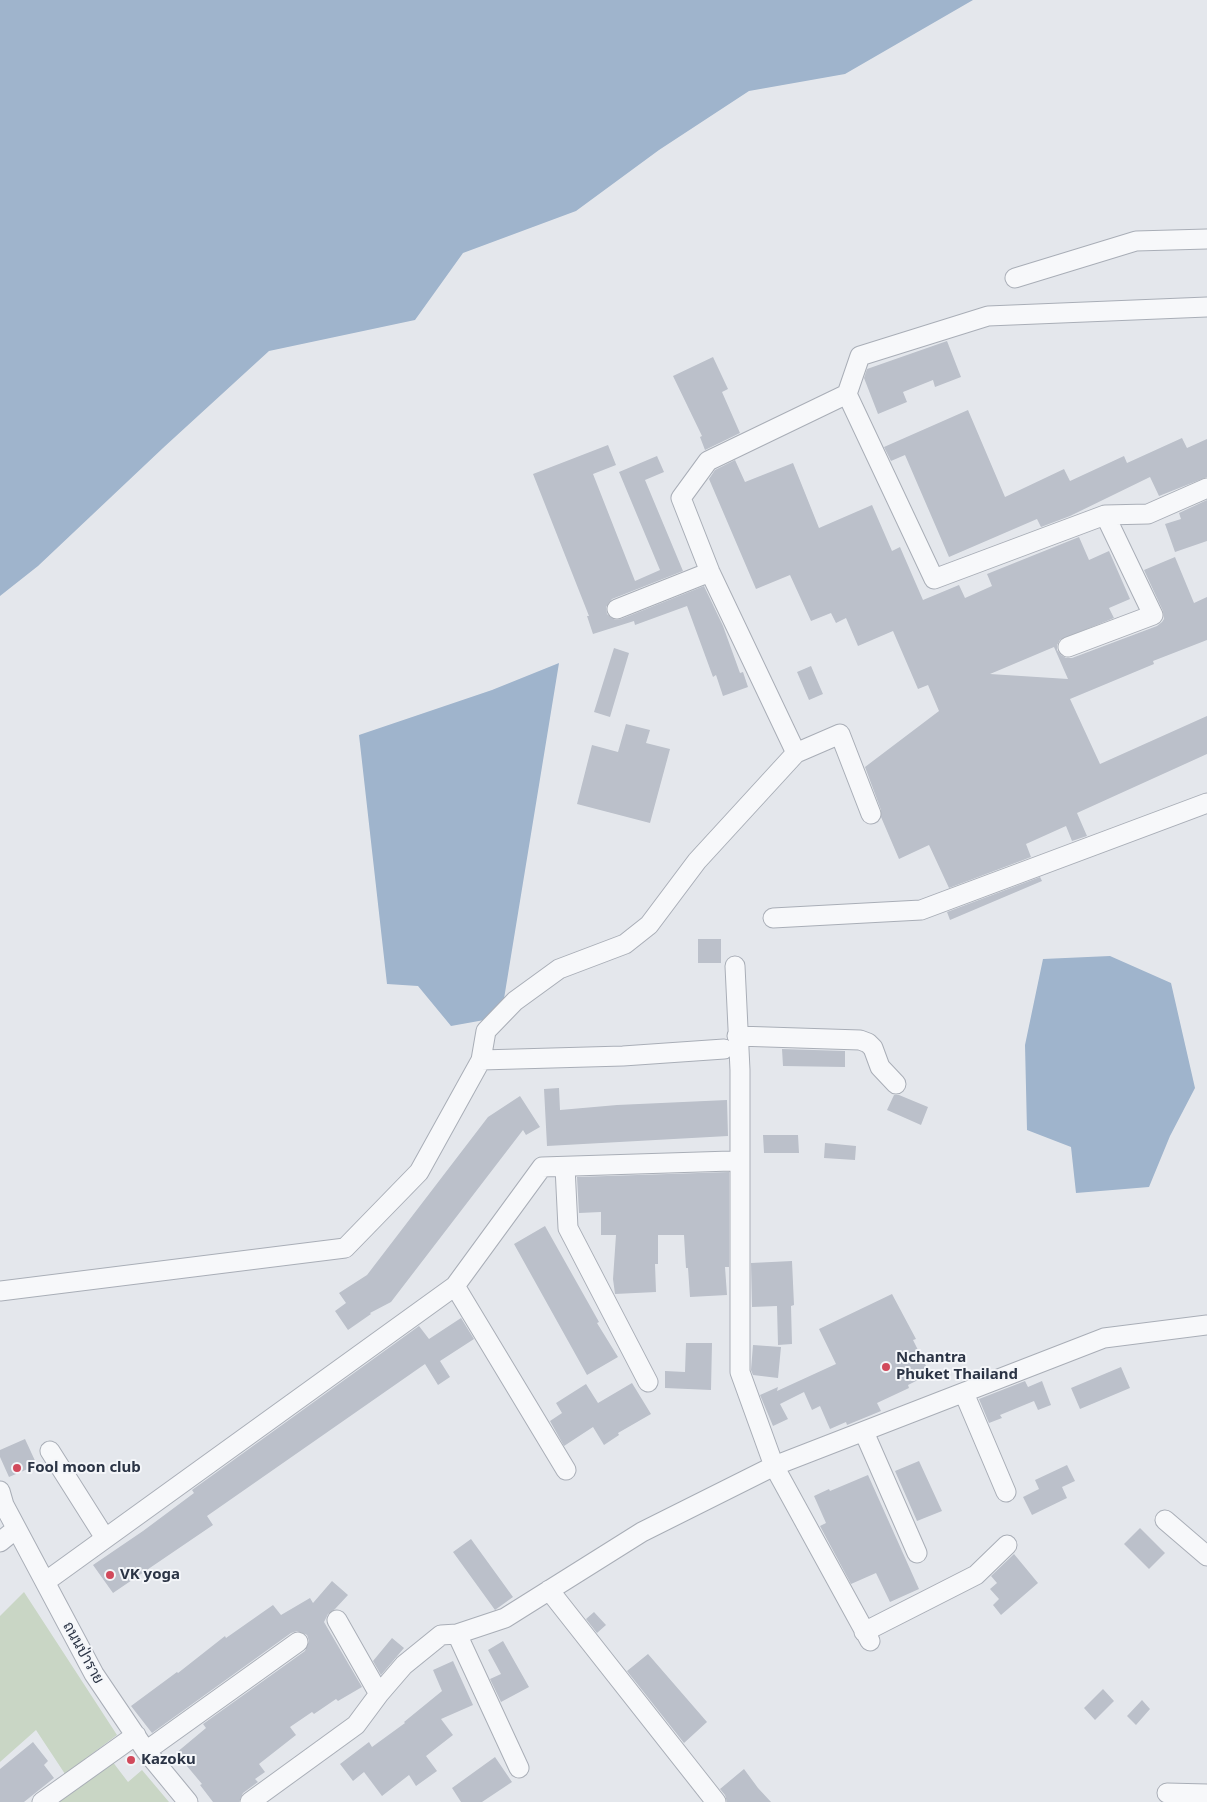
<!DOCTYPE html>
<meta charset="utf-8">
<style>
body{margin:0}
canvas{display:block;background:#e4e7ec}
</style>
<canvas width="1207" height="1802"></canvas>
<script>
const ctx = document.querySelector('canvas').getContext('2d');
ctx.lineJoin = 'round';
function fillPath(path, color) {
  ctx.fillStyle = color;
  ctx.fill(path, 'evenodd');
}
function shape(rows) {
  const path = new Path2D();
  for (const r of rows) {
    path.moveTo(r[0], r[1]);
    for (let i = 2; i < r.length; i += 2) path.lineTo(r[i], r[i + 1]);
  }
  return path;
}
function strokePath(path, color, width, dash) {
  ctx.strokeStyle = color;
  ctx.lineWidth = width;
  ctx.lineCap = dash ? 'butt' : 'round';
  ctx.setLineDash(dash || []);
  ctx.stroke(path);
}
function write(font, color, halo, rows, align = 'center') {
  ctx.font = font + ' "Noto Sans",Sarabun,sans-serif';
  ctx.lineWidth = 4;
  ctx.setLineDash([]);
  ctx.textBaseline = 'middle';
  ctx.strokeStyle = halo;
  ctx.fillStyle = color;
  for (const [text, x, y, turn = 0] of rows) {
    ctx.save();
    ctx.translate(x, y);
    ctx.rotate((+turn || 0) * Math.PI / 180);
    ctx.textAlign = isNaN(turn) ? turn : align;
    if (halo) ctx.strokeText(text, 0, 0);
    ctx.fillText(text, 0, 0);
    ctx.restore();
  }
}
fillPath(shape([
 [24,1592,117,1735,65,1774,36,1730,0,1762,0,1616],
 [112,1761,128,1782,142,1770,169,1802,55,1802]
]), '#c9d6c5');
fillPath(shape([
 [0,0,973,0,845,74,749,91,659,150,576,211,463,253,415,320,269,351,163,448,38,566,0,596],
 [559,663,501,1017,451,1026,418,986,387,984,359,735,492,690],
 [1110,956,1171,983,1195,1088,1170,1136,1149,1187,1076,1193,1071,1147,1027,1130,1025,1045,1043,959]
]), '#9fb4cc');
fillPath(shape([
 [947,341,961,377,935,387,933,380,903,392,907,402,878,414,864,378,867,369],
 [713,357,728,389,722,392,740,433,705,450,700,437,702,436,673,376],
 [968,410,1005,497,1064,469,1070,481,1124,456,1127,463,1182,438,1187,448,1207,439,1207,477,1159,496,1150,477,1070,516,1041,527,1037,519,949,557,905,455,891,461,884,447],
 [608,445,616,465,593,474,635,581,660,570,619,472,657,456,664,472,645,480,683,571,612,599,606,607,607,614,615,620,621,619,704,586,723,626,740,673,743,672,748,687,723,696,716,675,713,677,687,606,635,625,634,621,593,634,587,616,589,616,533,474],
 [735,460,745,482,793,463,819,528,872,505,892,551,900,547,923,600,959,585,965,598,992,586,987,574,1079,537,1089,560,1109,551,1130,599,1109,608,1114,618,1060,640,1057,645,1057,650,1061,655,1066,658,1072,658,1157,626,1162,622,1164,619,1163,611,1144,570,1175,557,1194,603,1207,597,1207,640,1153,661,1154,664,1070,699,1100,764,1207,716,1207,754,1077,813,1087,836,1072,841,1066,826,1026,844,1031,857,949,888,929,845,899,859,881,817,881,810,865,767,939,711,928,685,918,689,893,631,858,646,846,618,836,623,831,613,811,621,790,575,756,589,709,479,715,470],
 [1054,647,1068,679,990,674],
 [1207,500,1207,541,1175,552,1165,524,1181,519,1179,513],
 [614,648,629,653,610,717,594,712],
 [811,666,823,694,809,700,797,672],
 [626,724,650,730,646,743,670,749,650,823,577,804,592,745,618,752],
 [1040,877,1042,881,950,920,947,912],
 [698,939,721,939,721,963,698,963],
 [782,1049,845,1051,845,1067,783,1066],
 [559,1088,560,1110,617,1105,727,1100,728,1136,547,1146,544,1089],
 [894,1095,899,1095,928,1107,921,1125,887,1110],
 [520,1096,540,1127,526,1135,523,1130,391,1302,370,1313,371,1314,348,1330,335,1311,346,1303,339,1293,367,1275,488,1117],
 [763,1135,798,1135,799,1153,764,1153],
 [825,1143,856,1146,855,1160,824,1158],
 [729,1172,729,1267,725,1267,727,1295,690,1297,688,1268,686,1268,684,1235,658,1235,658,1264,655,1264,656,1292,615,1294,613,1279,616,1235,601,1235,601,1212,579,1213,577,1177],
 [545,1226,599,1322,597,1323,618,1357,587,1375,514,1244],
 [792,1261,794,1305,791,1306,792,1344,778,1345,777,1306,752,1307,751,1263],
 [892,1294,916,1339,913,1340,930,1374,908,1385,909,1388,877,1403,881,1411,847,1425,846,1422,830,1429,820,1406,812,1410,804,1392,780,1404,788,1419,773,1426,760,1395,778,1387,777,1391,836,1364,819,1329],
 [461,1318,474,1339,440,1361,450,1377,438,1385,425,1364,207,1516,213,1525,113,1593,93,1565,143,1531,194,1493,192,1490,419,1326,429,1339],
 [686,1343,712,1343,711,1390,665,1388,665,1371,685,1372],
 [753,1345,781,1347,778,1378,753,1375,751,1370],
 [1121,1367,1130,1388,1080,1409,1071,1388],
 [1025,1381,1028,1387,1042,1381,1051,1405,1038,1410,1034,1401,1000,1415,1002,1418,989,1423,979,1399],
 [632,1383,651,1414,618,1433,619,1435,604,1445,593,1427,564,1446,550,1421,562,1413,556,1403,586,1384,598,1403],
 [25,1439,37,1465,9,1477,0,1457,0,1450],
 [919,1461,942,1511,917,1521,895,1471],
 [1067,1465,1075,1481,1062,1487,1067,1498,1032,1515,1023,1497,1039,1489,1035,1480],
 [868,1475,919,1589,890,1602,876,1573,851,1584,820,1526,826,1523,814,1496,829,1489,830,1491],
 [1140,1528,1165,1553,1149,1569,1124,1544],
 [471,1539,513,1597,495,1610,453,1552],
 [1014,1554,1038,1583,1001,1615,993,1605,999,1599,990,1589,997,1583,991,1576],
 [332,1581,348,1595,335,1609,328,1614,324,1622,362,1687,338,1701,336,1699,314,1714,312,1712,290,1727,296,1735,259,1764,265,1772,255,1779,258,1782,243,1793,239,1802,213,1802,200,1785,202,1784,176,1753,206,1728,203,1724,305,1651,309,1641,307,1635,297,1631,291,1633,152,1733,131,1706,177,1672,178,1673,225,1636,226,1638,273,1605,281,1615,310,1598,313,1603],
 [594,1612,606,1625,597,1633,586,1619],
 [392,1638,404,1648,381,1675,373,1661],
 [503,1641,529,1687,501,1702,490,1679,501,1674,488,1650],
 [648,1654,707,1722,684,1743,627,1671],
 [453,1661,473,1705,441,1719,453,1735,426,1756,437,1771,416,1786,409,1775,382,1796,364,1772,353,1781,340,1764,369,1742,372,1747,405,1723,404,1722,442,1691,433,1670],
 [1103,1689,1114,1701,1095,1720,1084,1708],
 [1142,1700,1150,1709,1136,1725,1127,1716],
 [33,1742,48,1761,44,1765,54,1778,24,1802,0,1802,0,1769],
 [495,1757,512,1782,482,1802,461,1802,452,1788],
 [744,1769,758,1788,771,1802,727,1802,725,1795,720,1789]
]), '#bbc0ca');
const minor = shape([
 [1015,278,1136,241,1207,239],
 [847,394,860,356,988,316,1207,307],
 [617,609,710,572],
 [1068,647,1153,615,1105,515],
 [796,753,840,734,871,814],
 [773,918,921,910,1207,803],
 [735,966,740,1070,740,1372,774,1466,870,1641],
 [737,1036,860,1040,868,1043,873,1048,880,1067,896,1084],
 [481,1060,486,1031,515,1001,559,969,625,944,649,925,697,861,796,753,710,572,681,498,708,461,847,394,934,579,1105,515,1148,514,1207,488],
 [565,1167,568,1228,648,1382],
 [455,1286,566,1470],
 [0,1291,345,1248,419,1172,481,1060,623,1056,724,1049],
 [964,1393,1006,1492],
 [864,1432,917,1553],
 [50,1451,105,1538],
 [0,1491,4,1505,94,1674,146,1751,188,1802],
 [1165,1520,1207,1556],
 [0,1542,16,1529],
 [45,1582,455,1286,542,1167,731,1161],
 [549,1590,716,1802],
 [337,1620,379,1694],
 [864,1632,976,1575,1007,1545],
 [457,1634,519,1768],
 [146,1751,298,1642],
 [1167,1793,1207,1794],
 [42,1802,136,1735],
 [250,1802,356,1725,379,1694,404,1665,441,1635,457,1634,505,1618,642,1532,774,1466,1104,1338,1207,1325]
]);
strokePath(minor, '#a9aeb7', 21);
strokePath(minor, '#f7f8fa', 19);
for (const [x, y, r, color] of [
 [886,1367,5,"#d1495b"],
 [17,1468,5,"#d1495b"],
 [110,1575,5,"#d1495b"],
 [131,1760,5,"#d1495b"]
]) {
  const dot = new Path2D();
  dot.arc(x, y, r, 0, 2 * Math.PI);
  ctx.fillStyle = color;
  ctx.fill(dot);
  strokePath(dot, '#f4f6f9', 2);
}
write('bold 15px', '#2b3445', '#f4f6f9', [
 ["Nchantra",896,1358],
 ["Phuket Thailand",896,1375],
 ["Fool moon club",27,1468],
 ["VK yoga",120,1575],
 ["Kazoku",141,1760]
], 'left');
write('15px', '#2b3445', '#f4f6f9', [
 ["ถนนป่าราย",83,1653,61]
]);
</script>
